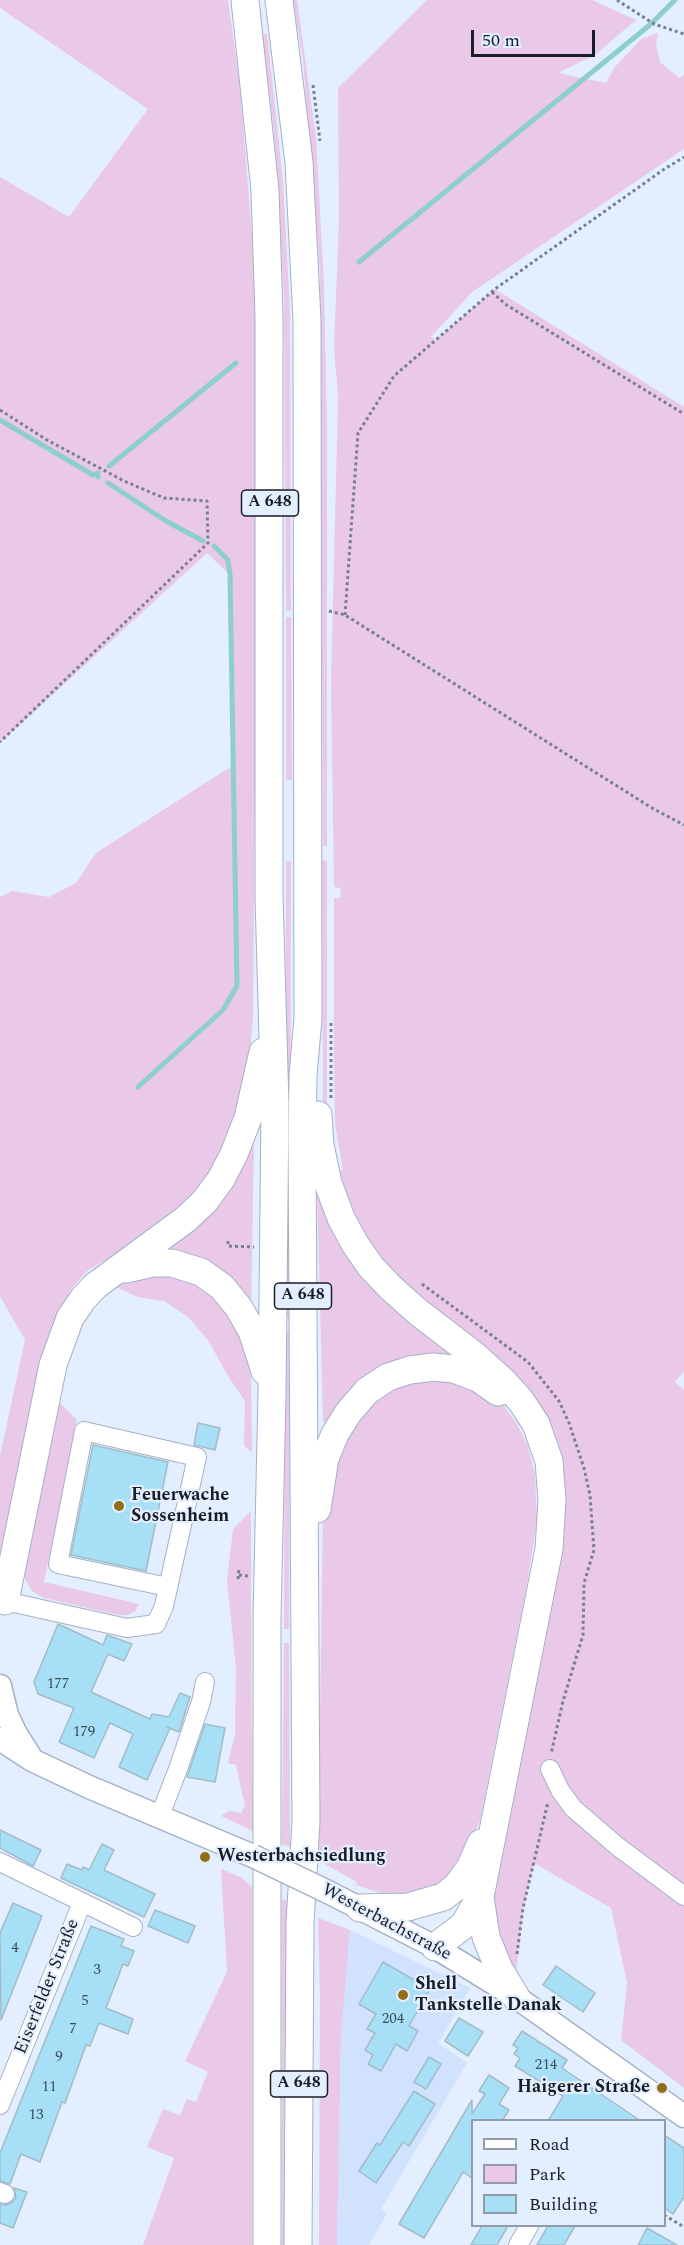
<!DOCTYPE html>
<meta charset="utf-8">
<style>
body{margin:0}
#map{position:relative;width:684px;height:2245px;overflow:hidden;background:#e3eeff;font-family:Spectral,serif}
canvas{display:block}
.legend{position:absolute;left:471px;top:2119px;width:195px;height:108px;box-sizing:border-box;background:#e3eeff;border:2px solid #929ba8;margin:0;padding:8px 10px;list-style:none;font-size:18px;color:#191e26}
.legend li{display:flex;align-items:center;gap:12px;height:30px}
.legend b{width:30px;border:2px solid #929ba8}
.scale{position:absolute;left:471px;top:30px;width:124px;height:27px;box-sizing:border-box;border:3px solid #191e26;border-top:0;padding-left:8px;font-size:18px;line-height:21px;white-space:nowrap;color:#191e26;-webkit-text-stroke:4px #e3eeff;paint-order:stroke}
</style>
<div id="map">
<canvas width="684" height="2245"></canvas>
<ul class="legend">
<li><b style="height:8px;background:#fff"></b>Road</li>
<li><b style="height:16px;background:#e9c8e8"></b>Park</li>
<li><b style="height:16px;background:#a7e0f6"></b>Building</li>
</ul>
<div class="scale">50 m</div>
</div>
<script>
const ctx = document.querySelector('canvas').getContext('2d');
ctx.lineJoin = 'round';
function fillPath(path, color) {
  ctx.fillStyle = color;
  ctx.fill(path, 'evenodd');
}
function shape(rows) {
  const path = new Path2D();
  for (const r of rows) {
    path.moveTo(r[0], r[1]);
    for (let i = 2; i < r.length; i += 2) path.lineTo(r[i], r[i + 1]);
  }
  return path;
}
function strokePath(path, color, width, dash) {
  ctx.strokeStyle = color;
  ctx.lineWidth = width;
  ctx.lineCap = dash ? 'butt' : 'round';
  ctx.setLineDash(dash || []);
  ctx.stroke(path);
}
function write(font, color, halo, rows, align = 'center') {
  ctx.font = font + ' Spectral,serif';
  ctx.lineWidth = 4.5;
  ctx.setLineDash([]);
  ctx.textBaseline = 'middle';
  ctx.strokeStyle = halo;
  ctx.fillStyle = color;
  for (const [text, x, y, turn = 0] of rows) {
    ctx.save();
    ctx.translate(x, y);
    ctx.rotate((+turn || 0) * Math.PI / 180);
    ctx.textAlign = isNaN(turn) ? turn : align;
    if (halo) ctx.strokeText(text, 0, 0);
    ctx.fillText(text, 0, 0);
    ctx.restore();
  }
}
fillPath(shape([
 [350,1930,470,1988,438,2043,467,2063,381,2209,387,2213,369,2245,337,2245,341,2036]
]), '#d0e2fd');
fillPath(shape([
 [0,0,228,0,240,87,254,260,257,333,257,530,253,1017,246,1098,232,1139,197,1194,138,1240,87,1271,72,1288,59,1310,49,1334,42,1361,0,1575,0,1456,25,1340,0,1296,0,897,12,891,49,897,76,883,96,853,235,764,230,575,207,553,0,743,0,177,69,217,148,109,0,8],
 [293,0,297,0,316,138,324,284,327,431,327,846,323,846,320,272,303,60],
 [427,0,592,0,636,20,595,55,558,73,606,83,614,68,641,39,658,33,656,44,660,62,679,78,684,75,684,149,472,292,431,337,436,340,495,289,684,407,684,1371,675,1382,684,1390,684,2088,621,2040,627,1983,611,1908,534,1863,523,1908,516,1975,504,1961,495,1944,490,1910,490,1890,556,1544,560,1503,557,1463,545,1428,532,1406,512,1381,489,1359,399,1285,372,1254,350,1218,335,1181,327,1145,323,1114,322,860,327,861,327,1111,334,1163,349,1204,340,1171,343,1170,335,1124,334,1062,334,898,340,898,341,888,334,887,331,683,338,397,334,346,339,220,338,88],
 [262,33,267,34,283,181,290,313,291,611,286,611,284,297,274,131],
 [286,617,291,617,292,780,286,780],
 [286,861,291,861,290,1318,285,1316],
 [254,1137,251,1314,152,1254],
 [317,1188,468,1362,437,1359,327,1423,323,1422],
 [156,1271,201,1282,237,1326,251,1366,252,1452,244,1446,245,1401,228,1376,208,1340,188,1317,164,1301,138,1297,110,1284],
 [285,1331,290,1331,289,1629,284,1629],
 [432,1376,491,1394,504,1406,517,1424,528,1446,535,1475,537,1521,525,1596,480,1821,456,1871,436,1890,392,1897,356,1885,357,1882,318,1860,323,1506,342,1435,380,1392],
 [57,1400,77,1420,44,1582,139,1604,135,1611,128,1615,119,1615,44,1598,32,1591,24,1577,22,1572],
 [251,1511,251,1675,253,1831,221,1816,229,1811,241,1813,245,1806,236,1765,228,1763,235,1735,236,1668,227,1581,233,1529],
 [284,1643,289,1643,290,1847,282,1844],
 [221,1869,242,1878,252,1887,252,2245,143,2245,174,2158,147,2147,163,2109,180,2115,187,2099,196,2102,208,2072,185,2061,227,1972],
 [282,1899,289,1902,288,2245,282,2245],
 [318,1918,350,1930,341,2036,337,2245,319,2245,320,1994]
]), '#e9c8e8');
strokePath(shape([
 [359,262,651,24,675,0],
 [0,420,93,475,98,473,98,477],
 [109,466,236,363],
 [108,483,166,521,203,541],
 [138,1087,223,1010,237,986,230,575,228,560,214,546]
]), '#8ecfca', 5);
const building = shape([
 [198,1423,220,1428,215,1450,194,1445,198,1423],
 [93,1445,168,1462,146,1571,71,1555,93,1445],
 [58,1624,103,1645,107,1635,132,1644,124,1661,108,1654,91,1692,150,1719,152,1714,169,1717,180,1693,190,1697,179,1732,167,1727,170,1728,147,1780,119,1767,133,1734,110,1723,94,1758,59,1742,74,1708,38,1694,34,1682,58,1624],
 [205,1724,225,1728,215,1782,187,1777,205,1724],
 [0,1830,41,1850,33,1866,0,1848,0,1830],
 [102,1844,114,1850,104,1870,155,1894,144,1917,61,1878,67,1864,82,1870,83,1867,89,1870,102,1844],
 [13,1903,42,1916,1,2020,0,1933,13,1903],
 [155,1910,195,1926,188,1943,148,1926,155,1910],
 [91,1926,124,1939,121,1946,134,1951,128,1966,123,1964,106,2008,133,2019,128,2034,99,2023,90,2046,86,2045,65,2103,62,2102,40,2162,21,2154,10,2184,0,2181,0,2153,91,1926],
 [383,1962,430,1989,409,2026,418,2031,407,2051,396,2044,381,2071,368,2064,373,2055,365,2050,375,2033,367,2029,376,2014,359,2004,383,1962],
 [556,1966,595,1993,583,2012,543,1985,556,1966],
 [459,2018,483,2032,468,2056,445,2041,459,2018],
 [522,2031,567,2060,562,2068,641,2121,548,2121,563,2096,515,2066,520,2058,514,2054,518,2048,513,2045,522,2031],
 [429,2057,441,2064,426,2089,414,2082,429,2057],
 [489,2075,509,2088,499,2104,509,2110,502,2121,472,2121,472,2178,463,2172,424,2238,399,2224,472,2100,472,2114,485,2094,479,2091,489,2075],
 [414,2091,435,2104,409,2146,403,2142,376,2183,359,2171,377,2143,380,2145,414,2091],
 [664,2135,684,2148,684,2197,673,2214,664,2208,664,2135],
 [14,2188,27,2192,13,2228,0,2223,0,2204,6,2205,12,2202,16,2198,14,2188],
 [482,2226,508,2226,497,2245,471,2245,482,2226],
 [548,2226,575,2226,564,2245,537,2245,548,2226],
 [647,2228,654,2232,677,2245,638,2245,647,2228]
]);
fillPath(building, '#a7e0f6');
strokePath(building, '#a2bcc7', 1.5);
const minor = shape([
 [5,1601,127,1628,156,1624,164,1606,197,1457,84,1431,58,1564,168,1587],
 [550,1769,560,1790,573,1808,617,1846,684,1896],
 [159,1818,178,1769,201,1702,205,1682],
 [0,1862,133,1927],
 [0,2105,82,1903],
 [0,2192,5,2194],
 [518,2245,529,2226]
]);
const major = shape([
 [0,1686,7,1715,16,1734,30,1756],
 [0,1739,32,1760,89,1787,253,1856],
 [328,1892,435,1947,516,1997,684,2116]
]);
const highway = shape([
 [245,0,265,190,269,316,269,897,275,1105,272,1395,267,1618,267,2245],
 [279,0,299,162,307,320,308,1018,303,1075,302,1142,306,1821,300,1923,298,2245],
 [318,1115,320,1145,328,1183,341,1218,355,1244,371,1267,391,1288,418,1312,474,1355,504,1382,521,1401,536,1424,549,1461,552,1500,549,1549,480,1897,464,1925,435,1947],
 [126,1269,152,1263,172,1263,201,1272,222,1287,239,1308,252,1331,265,1371],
 [317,1509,325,1458,335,1434,348,1413,367,1391,388,1377,410,1370,433,1367,454,1369,478,1378,498,1392],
 [5,1601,53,1365,70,1318,83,1299,95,1286,186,1219,205,1201,221,1179,234,1154,248,1118,263,1052],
 [480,1897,486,1937,499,1969,516,1997],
 [360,1908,408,1907,443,1897,456,1887,470,1868,481,1843]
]);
strokePath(minor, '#a4b1c6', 20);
strokePath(major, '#a4b1c6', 25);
strokePath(highway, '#a4b1c6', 29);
strokePath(shape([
 [617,0,654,24,684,34],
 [313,85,320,141],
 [492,292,505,304,684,414],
 [0,410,47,440,124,481,164,498,207,501,208,543,0,742],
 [329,611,345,615,652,808,684,825],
 [345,615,358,433,394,376,495,289,663,170,684,157],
 [331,1098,331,1023],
 [228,1241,228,1246,254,1247],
 [422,1284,528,1362,559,1401,569,1423,584,1468,590,1495,594,1550,584,1583,583,1635,563,1701,551,1754],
 [239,1575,248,1576],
 [238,1579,239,1568],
 [517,1954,523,1908,548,1802],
 [664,2215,684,2227]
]), '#79808d', 3, [3, 3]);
strokePath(minor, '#fff', 18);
strokePath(major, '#fff', 22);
strokePath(highway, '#fff', 27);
const majorBridge = shape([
 [253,1856,328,1892]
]);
strokePath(majorBridge, '#a4b1c6', 25, []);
strokePath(majorBridge, '#fff', 22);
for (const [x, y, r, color] of [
 [119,1506,6,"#906f14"],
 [205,1857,6,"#906f14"],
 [403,1995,6,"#906f14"],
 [662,2088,6,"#906f14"]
]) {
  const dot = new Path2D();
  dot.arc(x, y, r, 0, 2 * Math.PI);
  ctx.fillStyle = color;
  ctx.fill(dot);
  strokePath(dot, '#e3eeff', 2);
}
write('15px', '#3c4e5a', null, [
 ["177",58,1685],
 ["179",84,1733],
 ["4",15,1949],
 ["3",97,1971],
 ["5",85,2002],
 ["204",393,2020],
 ["7",73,2030],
 ["9",59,2058],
 ["214",546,2066],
 ["11",49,2088],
 ["13",36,2116]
]);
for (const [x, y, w] of [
 [270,503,57],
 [303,1296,57],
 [299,2084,57]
]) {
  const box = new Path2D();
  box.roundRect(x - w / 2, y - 13, w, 26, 4.5);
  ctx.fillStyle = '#e3eeff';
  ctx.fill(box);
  strokePath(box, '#191e26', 1.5);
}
write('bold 16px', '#191e26', null, [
 ["A 648",270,503],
 ["A 648",303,1296],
 ["A 648",299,2084]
]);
write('bold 18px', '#191e26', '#e3eeff', [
 ["Feuerwache",131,1496],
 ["Sossenheim",131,1517],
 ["Westerbachsiedlung",217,1857],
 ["Shell",415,1985],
 ["Tankstelle Danak",415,2006],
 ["Haigerer Straße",650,2088,"right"]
], 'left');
write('18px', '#191e26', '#e3eeff', [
 ["Westerbachstraße",386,1923,28],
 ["Eiserfelder Straße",48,1987,-68]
]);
</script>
